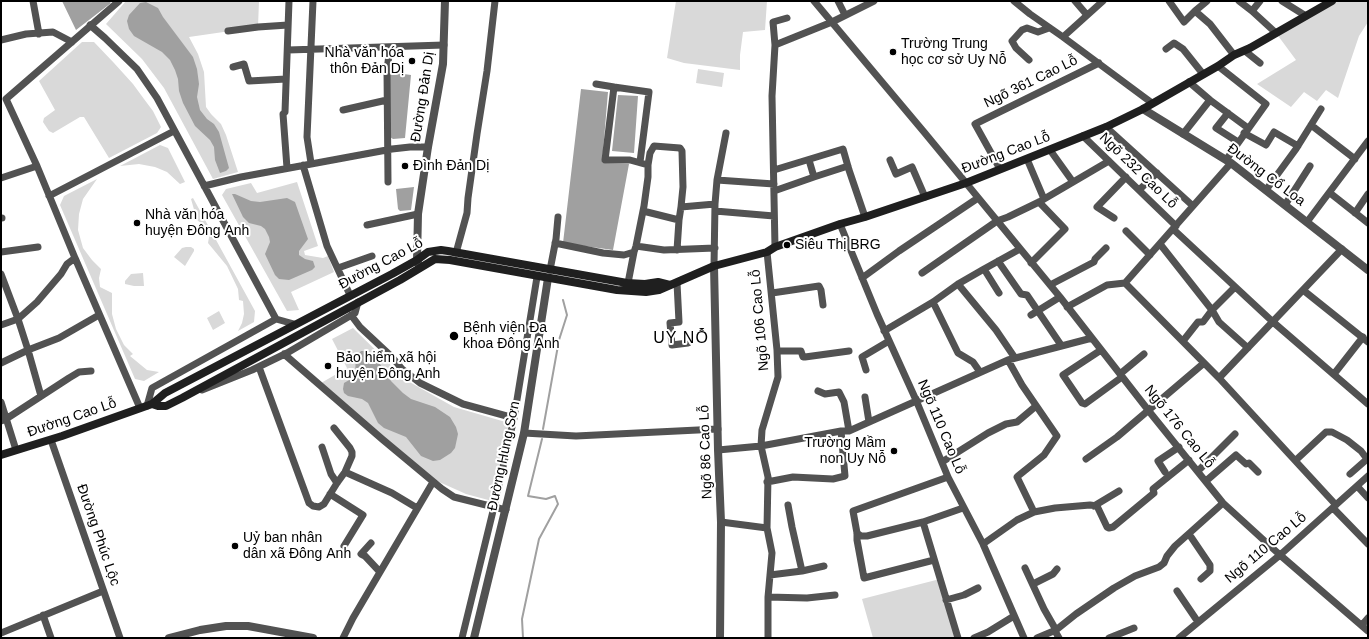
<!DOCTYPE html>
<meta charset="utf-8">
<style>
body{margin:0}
#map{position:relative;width:1369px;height:639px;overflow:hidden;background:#fff;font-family:Helvetica,sans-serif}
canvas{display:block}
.frame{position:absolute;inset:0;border:2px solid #000;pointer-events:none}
</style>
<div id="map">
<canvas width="1369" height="639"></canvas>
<div class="frame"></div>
</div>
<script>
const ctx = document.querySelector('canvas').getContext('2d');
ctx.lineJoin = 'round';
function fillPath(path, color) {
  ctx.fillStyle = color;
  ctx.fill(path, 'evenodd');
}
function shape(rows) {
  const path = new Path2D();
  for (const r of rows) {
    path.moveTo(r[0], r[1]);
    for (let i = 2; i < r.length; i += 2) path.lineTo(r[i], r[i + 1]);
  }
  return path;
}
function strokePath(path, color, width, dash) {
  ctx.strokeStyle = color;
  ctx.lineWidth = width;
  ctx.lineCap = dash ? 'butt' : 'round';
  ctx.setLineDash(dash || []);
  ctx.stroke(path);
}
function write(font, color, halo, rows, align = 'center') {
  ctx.font = font + ' Helvetica,sans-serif';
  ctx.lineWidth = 4;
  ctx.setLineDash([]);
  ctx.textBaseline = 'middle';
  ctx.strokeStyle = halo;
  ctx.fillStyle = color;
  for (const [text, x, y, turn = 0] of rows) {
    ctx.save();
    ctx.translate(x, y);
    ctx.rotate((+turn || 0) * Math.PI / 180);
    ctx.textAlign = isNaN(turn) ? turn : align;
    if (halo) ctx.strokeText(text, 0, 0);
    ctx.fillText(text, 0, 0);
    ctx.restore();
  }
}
fillPath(shape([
 [126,1,259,1,258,27,189,37,198,54,204,72,206,107,211,114,221,124,226,135,238,172,213,179,164,88,142,59,106,24],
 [676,1,767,1,765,30,743,32,740,55,740,70,684,63,667,58],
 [1332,1,1368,1,1368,22,1359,36,1338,98,1326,90,1317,101,1304,92,1291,107,1257,84,1296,60,1276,33],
 [82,42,94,42,114,63,133,84,144,99,153,111,161,127,157,133,109,158,84,117,80,117,53,133,49,131,43,122,44,118,55,110,39,81],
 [698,69,724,73,722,87,696,83],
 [160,145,168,148,185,182,180,184,167,172,155,167,139,164,120,166],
 [97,179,83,199,79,214,78,230,83,248,92,260,101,269,99,278,100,287,112,293,112,314,116,329,124,345,133,354,130,356,147,370,159,372,144,381,135,379,60,205,64,196],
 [297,182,318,246,304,251,305,255,323,258,328,256,334,272,291,292,299,310,287,311,222,195,226,189,251,183,257,193],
 [193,198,255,311,254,322,238,331,242,323,244,314,243,301,239,300,238,289,227,266,208,243,209,237,207,230,203,225,197,220,191,199],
 [186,247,191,247,194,249,194,251,185,266,174,257,182,248],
 [143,273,144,286,134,286,125,284,125,281,131,274],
 [219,311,225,323,213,330,207,318],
 [353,328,406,380,454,407,509,423,492,501,466,494,437,481,424,471,321,383,347,368,332,339],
 [940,579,960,638,873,638,862,599]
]), '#d9d9d9');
fillPath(shape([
 [62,1,109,1,111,3,76,30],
 [146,2,158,8,163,17,193,57,197,69,199,84,197,97,200,110,207,119,214,124,219,132,229,168,226,171,220,173,215,160,214,147,210,140,195,126,183,103,179,91,178,79,175,70,170,60,162,52,134,36,129,29,127,21,129,15,140,3],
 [390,72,411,75,405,138,393,139,390,137],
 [581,89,608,92,602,163,629,164,613,250,563,243],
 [618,95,638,96,634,153,612,151],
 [414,187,411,210,400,211,398,209,396,189],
 [232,194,235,194,251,201,260,202,287,198,295,202,308,239,299,251,299,255,305,259,313,261,315,267,312,270,289,280,279,279,275,275,265,254,270,242,269,237,265,229,261,226,249,223,243,217],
 [361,351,368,351,374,355,391,381,403,393,411,399,435,407,450,417,456,427,458,434,455,448,451,453,440,460,433,461,421,456,406,437,384,428,378,423,368,403,362,399,348,396,344,393,343,389,344,383,351,379,355,374,356,356]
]), '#a0a0a0');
strokePath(shape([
 [543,429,559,340,567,315,563,300],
 [523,638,522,619,539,539,558,504,555,496,546,499,528,496,542,439]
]), '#a0a0a0', 2);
strokePath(shape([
 [33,1,39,34],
 [814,1,924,132,1060,297,1152,415,1223,503,1280,555,1368,631],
 [838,1,845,15],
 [1014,1,1030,14,1063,37,1152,103],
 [1075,1,1087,15],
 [1169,1,1184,22,1195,11],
 [1207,1,1195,11,1210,24,1234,55],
 [1239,1,1252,11],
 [1260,1,1252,11,1276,33],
 [1282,1,1306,16],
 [90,25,105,38,137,69,157,98,276,319],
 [228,31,258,27,288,25],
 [1063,37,1103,1],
 [1,40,26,34,53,32,72,42],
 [775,45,773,22,787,18],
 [1166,49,1174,43,1183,49,1203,74],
 [288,50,444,45],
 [1245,51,1260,63],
 [1029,60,1016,48,1012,41,1022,30,1027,28,1038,32,1049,28],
 [1218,66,1266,104,1226,160],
 [233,67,244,64,249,81,286,79],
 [614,87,649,92,640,162],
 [1210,100,1248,128],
 [343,110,387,100],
 [1228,113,1216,128,1238,142],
 [1311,125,1355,159],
 [1106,127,1193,206],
 [1244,133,1266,145,1274,132,1298,146],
 [1183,134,1210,100,1189,82],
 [1083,136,1176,226],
 [1050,150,1073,182],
 [1027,159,1044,199],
 [809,160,814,177,848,166],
 [890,160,896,174,912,167,925,197],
 [311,163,307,137,313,1],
 [303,165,327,246,350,295],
 [287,168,283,114,285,112,289,1],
 [1000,169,975,124,1099,63],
 [774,170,843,149,849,170,865,217],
 [1,178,37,166],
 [717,180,774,184],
 [388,182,387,70,390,47],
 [204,186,241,177,392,149,410,147,428,147],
 [1139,190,1157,173],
 [1266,190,1296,149,1321,109],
 [774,191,814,177],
 [1330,193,1368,223],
 [49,196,174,131],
 [1285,205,1310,166],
 [681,207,715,204],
 [643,211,679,220,681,207,683,187,682,151,680,148,654,146,650,153,648,165],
 [715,211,774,216],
 [1355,213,1368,194],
 [1,218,2,218],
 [1114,218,1097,207,1126,177],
 [1307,222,1368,141],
 [840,224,877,314,916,400,948,477,983,544,1024,638],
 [367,225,418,214],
 [1173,229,1273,322,1368,404],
 [1126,231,1150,255],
 [555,243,603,253,624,255,634,252,636,246,644,206,648,177,648,165,630,160,605,160,614,87,596,84],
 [1160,244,1212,310,1203,322,1198,322,1183,341],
 [636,246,664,250,715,248],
 [775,247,772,96,775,45,832,22,874,1],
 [677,250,679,220],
 [1,252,38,247],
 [767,252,777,350,778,377,762,430,761,446,768,477,767,528,772,553,768,597,768,638],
 [456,253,467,213,468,198,477,134,487,71,495,1],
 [75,258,37,166,6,99,119,1],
 [998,261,1021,294,1027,295,1061,345],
 [1031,263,1065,229,1039,202],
 [714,266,715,204,717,180,726,133],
 [338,268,372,256],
 [550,270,556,239,558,217],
 [922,273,997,221,1008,217,1039,202,1109,161],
 [1,274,18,319,28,350,1,363],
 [862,278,899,251,978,198],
 [628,283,634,252],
 [677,283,679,322,670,323,672,345,688,343],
 [1125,283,1219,378,1336,505],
 [958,284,996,330,1015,358],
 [1050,285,1094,262,1095,259,1106,248],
 [1235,287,1212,310,1219,322,1248,348],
 [1303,290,1368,342],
 [772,293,819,286,821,290,823,305],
 [999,293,984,269,1020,249],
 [933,302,958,353,973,362,980,372],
 [1067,307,1107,285,1125,283,1231,163],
 [351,315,360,327,391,356,402,369,420,383,463,404,514,418],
 [1031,315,1060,297],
 [1,325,18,319,37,302,61,274,67,264,75,258,140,408],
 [884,331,933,302,958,284,984,269],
 [1101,350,1063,375,1082,403,1085,404,1122,377],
 [777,351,801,351,803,357,805,357,849,351],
 [284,354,382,439,442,489,454,497,506,510],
 [1008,360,1022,385,1057,436,1044,455,1018,476,1017,477,1034,512],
 [259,367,309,503,313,506,319,507,324,504,337,483,345,472,352,456,352,452,350,448,334,428],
 [866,370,862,357,889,341],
 [1120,374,1144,354],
 [1334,374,1363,337],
 [1219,378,1342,249],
 [202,390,252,370,287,353,355,313,358,302],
 [818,391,825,394,839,392,844,402,849,431],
 [41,396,28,350,59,338,99,315],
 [865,397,869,422],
 [1,402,16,450],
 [147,406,152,388,276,319,294,324],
 [1,421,6,419,69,378,79,372,91,371],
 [524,433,576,436,718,429],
 [51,440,120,638],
 [322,447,331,474,337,483],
 [718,450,761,446,841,431,849,431,1008,360,1092,338],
 [1086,459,1117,437,1204,363],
 [1296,460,1326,432,1332,432,1347,440,1361,451,1367,459,1350,474],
 [942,462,988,433,1006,424,1017,422,1036,406],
 [1198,471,1235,434],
 [345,472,392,493,417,508],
 [1165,472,1158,461,1179,447],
 [1206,481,1236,455,1246,464,1249,463,1258,472],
 [767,482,793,477,833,479,845,476,841,431],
 [1357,486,1368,498],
 [330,494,363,515,344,546],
 [788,505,792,527,802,571],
 [1094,506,1119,491],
 [1333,508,1368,544],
 [721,522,767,528],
 [857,533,861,536,867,536,923,522],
 [1189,534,1210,565,1210,571,1201,579],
 [371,543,361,554,365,556,380,572],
 [983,544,1017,520,1034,512,1055,508,1090,505,1097,506,1107,527,1109,528,1113,527,1154,493,1153,489,1189,460],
 [934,560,864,578,857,540,857,533,853,511,948,477],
 [1025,568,1044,609,1056,630],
 [770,575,802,571,824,566],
 [1033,584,1053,574,1057,569],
 [1177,591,1198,622],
 [768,597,807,598,835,595],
 [946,600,964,595,978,588],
 [43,615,51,638],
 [1362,625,1368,618],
 [1055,631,1059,638],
 [1,633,103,591],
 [343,638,353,618,433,482],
 [462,638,494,507,514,418,537,277],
 [958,638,923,522,963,508],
 [974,638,988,632,1014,616],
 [1037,638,1056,630,1076,614,1114,588,1135,576,1159,567,1164,563,1167,556,1175,546,1223,503],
 [1109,638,1134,628],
 [1179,638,1280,555,1368,476]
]), '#525252', 7);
strokePath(shape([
 [1143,109,1231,163,1368,270],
 [419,266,417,260,418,214,428,147,443,64,445,1],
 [714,266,718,450,721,522,720,638],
 [169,638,200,630,226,626,248,626,313,638],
 [474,638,524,433,548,278]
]), '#525252', 8);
strokePath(shape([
 [152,404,158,406,166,406,182,398,400,280,435,259,450,260,617,290,646,292,659,290,714,266,767,252,775,247,840,224,865,217,966,183,1106,127,1143,109,1218,66,1234,55,1250,48,1332,1],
 [1,455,62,436,152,404,165,393,392,274,417,260,428,252,441,250,448,251,627,283,645,284,658,282,670,285]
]), '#1f1f1f', 8);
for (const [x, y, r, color] of [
 [893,52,4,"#000"],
 [412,61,4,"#000"],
 [405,166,4,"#000"],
 [137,223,4,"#000"],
 [787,245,4,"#000"],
 [454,336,5,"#000"],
 [328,366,4,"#000"],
 [894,451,4,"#000"],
 [235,546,4,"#000"]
]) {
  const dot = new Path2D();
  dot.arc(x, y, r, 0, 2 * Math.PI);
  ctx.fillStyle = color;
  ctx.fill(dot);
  strokePath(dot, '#fff', 1.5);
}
write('14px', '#000', '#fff', [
 ["Trường Trung",901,44],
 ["học cơ sở Uy Nỗ",901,60],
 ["Nhà văn hóa",404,53,"right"],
 ["thôn Đản Dị",404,69,"right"],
 ["Đình Đản Dị",413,166],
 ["Nhà văn hóa",145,215],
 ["huyện Đông Anh",145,231],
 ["Siêu Thị BRG",795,245],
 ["Bệnh viện Đa",463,328],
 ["khoa Đông Anh",463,344],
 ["Bảo hiểm xã hội",336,358],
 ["huyện Đông Anh",336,374],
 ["Trường Mầm",886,443,"right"],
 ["non Uy Nỗ",886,459,"right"],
 ["Uỷ ban nhân",243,538],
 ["dân xã Đông Anh",243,554]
], 'left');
write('14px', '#000', '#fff', [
 ["Ngõ 361 Cao Lỗ",1031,82,-26],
 ["Đường Đản Dị",423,97,-81],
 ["Đường Cao Lỗ",1006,153,-21],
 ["Ngõ 232 Cao Lỗ",1138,171,44],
 ["Đường Cổ Loa",1266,175,37],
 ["Đường Cao Lỗ",381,264,-28],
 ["Ngõ 106 Cao Lỗ",760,320,-95],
 ["Đường Cao Lỗ",72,418,-19],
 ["Ngõ 110 Cao Lỗ",941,427,67],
 ["Ngõ 176 Cao Lỗ",1179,427,51],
 ["Ngõ 86 Cao Lỗ",706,452,-92],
 ["Đường Hùng Sơn",504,456,-78],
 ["Đường Phúc Lộc",98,535,71],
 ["Ngõ 110 Cao Lỗ",1266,548,-40]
]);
ctx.letterSpacing = '1px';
write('16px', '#000', '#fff', [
 ["UY NỖ",681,339]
]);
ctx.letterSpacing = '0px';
</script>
